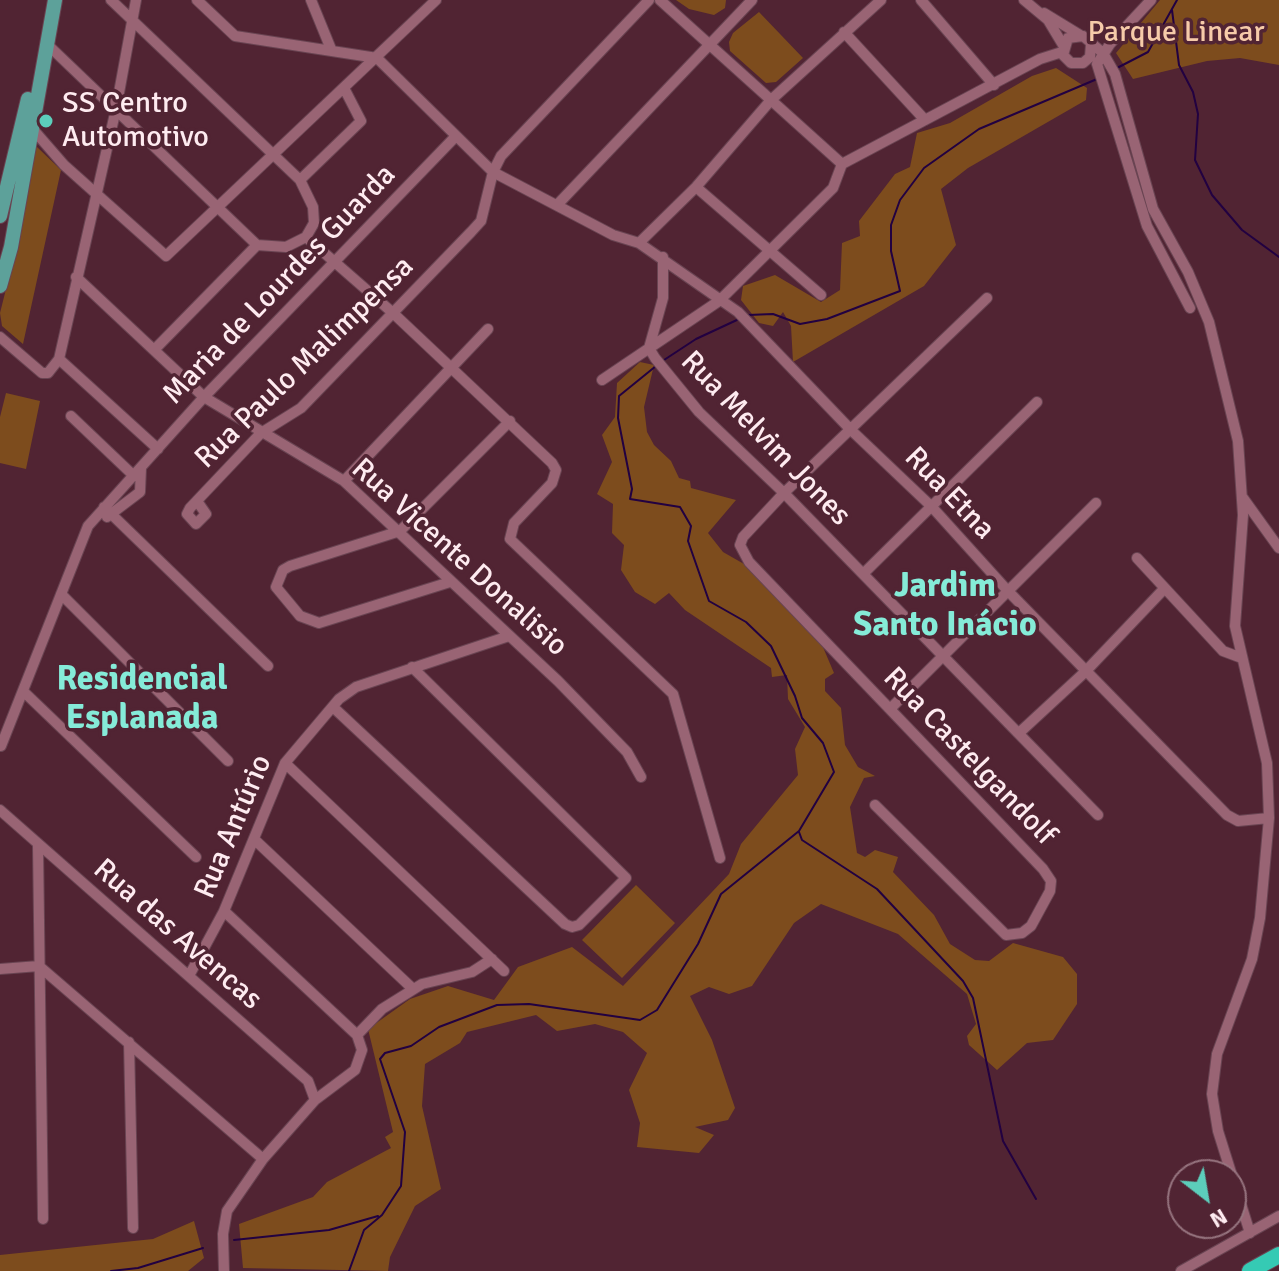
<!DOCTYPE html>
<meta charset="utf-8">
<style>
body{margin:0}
#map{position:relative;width:1279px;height:1271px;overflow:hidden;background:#512433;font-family:Signika,sans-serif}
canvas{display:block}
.north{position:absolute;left:1167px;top:1159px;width:80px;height:80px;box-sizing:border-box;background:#512433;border:2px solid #96747f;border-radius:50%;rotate:149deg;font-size:22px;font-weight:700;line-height:32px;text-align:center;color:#feebf0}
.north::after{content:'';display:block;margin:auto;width:28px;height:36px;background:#5ccebb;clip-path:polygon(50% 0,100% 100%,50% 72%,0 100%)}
</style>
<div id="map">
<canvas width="1279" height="1271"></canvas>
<div class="north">N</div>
</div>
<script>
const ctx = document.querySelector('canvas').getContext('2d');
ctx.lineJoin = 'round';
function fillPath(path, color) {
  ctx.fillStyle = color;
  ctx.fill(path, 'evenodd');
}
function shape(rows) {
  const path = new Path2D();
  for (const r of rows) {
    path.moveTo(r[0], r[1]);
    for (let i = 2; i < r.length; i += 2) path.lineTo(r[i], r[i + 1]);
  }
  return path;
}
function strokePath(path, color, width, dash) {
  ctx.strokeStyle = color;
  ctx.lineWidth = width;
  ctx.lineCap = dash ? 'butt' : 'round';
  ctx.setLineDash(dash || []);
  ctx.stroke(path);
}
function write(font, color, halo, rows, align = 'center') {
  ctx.font = font + ' Signika,sans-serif';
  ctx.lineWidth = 7;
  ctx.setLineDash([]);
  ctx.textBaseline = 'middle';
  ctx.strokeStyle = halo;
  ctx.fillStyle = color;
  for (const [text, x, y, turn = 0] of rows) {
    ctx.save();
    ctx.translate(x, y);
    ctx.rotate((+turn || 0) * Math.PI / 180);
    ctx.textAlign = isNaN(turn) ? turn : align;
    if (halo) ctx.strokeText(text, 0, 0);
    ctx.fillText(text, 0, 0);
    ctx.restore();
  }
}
fillPath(shape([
 [676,0,726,0,725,8,714,15,689,9],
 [1160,0,1279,0,1279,65,1240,58,1207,61,1133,79,1116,53],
 [759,12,803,58,776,82,766,83,730,51,729,42,733,33],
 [1056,68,1087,88,1086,100,968,168,941,189,956,245,924,286,793,362,791,326,783,312,773,326,759,323,741,300,743,286,775,275,821,302,840,290,842,243,860,236,859,221,895,174,910,167,917,133,950,123,1032,76],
 [33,147,37,147,61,170,23,344,2,326,0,313,17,245],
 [640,362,654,365,644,407,647,432,654,445,671,461,679,478,690,481,691,488,736,500,708,533,723,552,765,576,814,626,834,673,825,679,825,691,841,708,845,745,858,767,875,776,864,778,850,807,857,853,865,857,875,850,898,857,893,872,934,915,950,944,975,960,989,961,1013,943,1063,957,1077,974,1077,1004,1053,1040,1027,1043,997,1070,969,1045,967,1036,976,1024,967,994,898,934,821,904,794,923,752,986,729,994,709,987,690,996,712,1040,735,1108,728,1120,695,1127,714,1135,699,1153,637,1147,640,1123,629,1090,647,1053,623,1032,595,1024,557,1031,536,1015,467,1032,460,1043,425,1064,422,1106,441,1189,415,1206,390,1257,388,1271,243,1268,239,1224,313,1197,327,1182,391,1148,385,1137,393,1132,368,1029,410,999,448,986,494,1000,518,967,572,947,623,986,729,874,741,844,798,775,795,749,805,727,788,699,787,675,772,677,771,668,685,610,669,593,655,604,635,592,621,570,624,545,612,533,613,504,597,494,612,462,602,435,615,417,617,383],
 [6,393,40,401,26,469,0,463,0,417],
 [636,885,675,923,622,978,582,940],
 [194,1221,204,1258,188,1271,0,1271,0,1255,153,1239]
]), '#7d4c1d');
strokePath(shape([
 [1172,10,1179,65,1193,92,1198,114,1195,160,1212,195,1242,230,1279,257],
 [1117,68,1148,52,1177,0],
 [748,315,773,314,800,324,827,319,900,291,891,251,891,225,900,200,924,168,979,129,1097,79],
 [664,360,696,339,739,319],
 [799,832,802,840,877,889,963,981,973,998,1003,1141,1036,1199],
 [234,1240,329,1230,378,1216],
 [111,1271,138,1268,203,1248],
 [349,1271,364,1230,382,1215,401,1186,405,1132,380,1059,385,1053,411,1046,439,1027,497,1005,529,1004,640,1020,657,1010,698,944,721,894,799,831,834,772,823,743,802,718,795,696,771,646,746,622,709,601,688,541,691,526,680,507,630,499,632,489,618,418,619,396,656,366]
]), '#220141', 2);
const minor = shape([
 [111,0,300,180,313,207,314,223,306,237],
 [197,0,235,36,377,58,493,172,613,235,639,243,738,312,851,430,932,507,1007,590,1227,815,1238,821,1269,818],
 [311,0,331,49],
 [660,0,842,164],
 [921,0,994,85],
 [1024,0,1048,20,1063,45],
 [1151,0,1110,44,1097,64,1147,226,1190,308],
 [1044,13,1080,35],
 [844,32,925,120],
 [1091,44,1090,57,1083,63,1071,63,1063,55,1068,38,1083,36,1103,53,1115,74,1153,209,1188,272,1209,322,1238,441,1243,515,1235,626,1267,763,1269,818,1260,918,1252,959,1217,1054,1212,1094,1218,1131,1250,1233],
 [48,45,257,245,286,247,306,237],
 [31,127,64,165,166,256,436,0],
 [300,180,361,121,345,90],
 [696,187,821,295],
 [558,204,752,0],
 [306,237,393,313,552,463,556,470,552,483,514,523,510,539,673,694,720,858],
 [639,243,696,187,771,100,881,0],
 [663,257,663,298,649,348,655,358,699,412,784,493,1098,815],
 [76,277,204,397,344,481,558,681,627,752,641,777],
 [0,337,42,373,48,373,59,359,116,109,136,0],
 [155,349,257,245],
 [59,359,158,449],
 [602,380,719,301,833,188,842,164,1040,59,1062,52],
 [71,416,134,476],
 [344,481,488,329],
 [1243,498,1279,548],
 [197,501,206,514,196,524,187,514,190,508,261,433,301,408,471,232,481,221,493,172,501,156,649,0],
 [104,507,268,666],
 [107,517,140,492,141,468],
 [1137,558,1223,651,1239,657],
 [863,574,1037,402],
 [450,582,319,623,300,616,276,587,283,570,290,566,400,531,510,421],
 [61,594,228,761],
 [23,691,196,857],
 [333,707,565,924,572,927,579,925,626,878,412,667],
 [890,709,1096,503],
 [1019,733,1085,672,1163,590],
 [1,746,88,526,204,397,456,136],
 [285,763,504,971],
 [875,805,1006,935,1022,933,1031,926,1050,891,1051,881,1043,869,749,562,740,545,743,537,784,493,987,298],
 [0,810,308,1081,315,1100],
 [255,840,413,989],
 [38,846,43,1219],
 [224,911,357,1035],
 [0,969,39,966,263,1159],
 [190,974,224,911,285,763,339,699,356,687,509,636],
 [129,1042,133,1228],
 [224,1271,223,1234,227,1211,263,1159,315,1100,355,1070,362,1050,357,1035,382,1009,422,984,472,972,492,959],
 [1181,1271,1279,1216]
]);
const major = shape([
 [0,216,28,99],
 [0,286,11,247,55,0]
]);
const highway = shape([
 [1250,1271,1279,1255]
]);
strokePath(minor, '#694452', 12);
strokePath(major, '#694452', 16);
strokePath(highway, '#694452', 18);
strokePath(minor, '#996474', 10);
strokePath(major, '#5da19a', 14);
strokePath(highway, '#35cab4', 16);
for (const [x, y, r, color] of [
 [46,121,8,"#5ccebb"]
]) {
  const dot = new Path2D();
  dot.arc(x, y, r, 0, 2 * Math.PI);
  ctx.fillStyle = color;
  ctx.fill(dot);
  strokePath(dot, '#512433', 3);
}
write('30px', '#f6cba9', '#512433', [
 ["Parque Linear",1176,33]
]);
write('30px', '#feebf0', '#512433', [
 ["SS Centro",62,104],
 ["Automotivo",62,138]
], 'left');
write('30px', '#feebf0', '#512433', [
 ["Maria de Lourdes Guarda",280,285,-46],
 ["Rua Paulo Malimpensa",305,363,-44],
 ["Rua Melvim Jones",765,439,46],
 ["Rua Etna",949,494,46],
 ["Rua Vicente Donalisio",459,558,42],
 ["Rua Castelgandolf",969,757,46],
 ["Rua Antúrio",234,827,-67],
 ["Rua das Avencas",177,935,41]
]);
write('bold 34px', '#85ebd8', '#512433', [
 ["Jardim",945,587],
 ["Santo Inácio",945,626],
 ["Residencial",142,680],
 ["Esplanada",142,719]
]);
</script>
